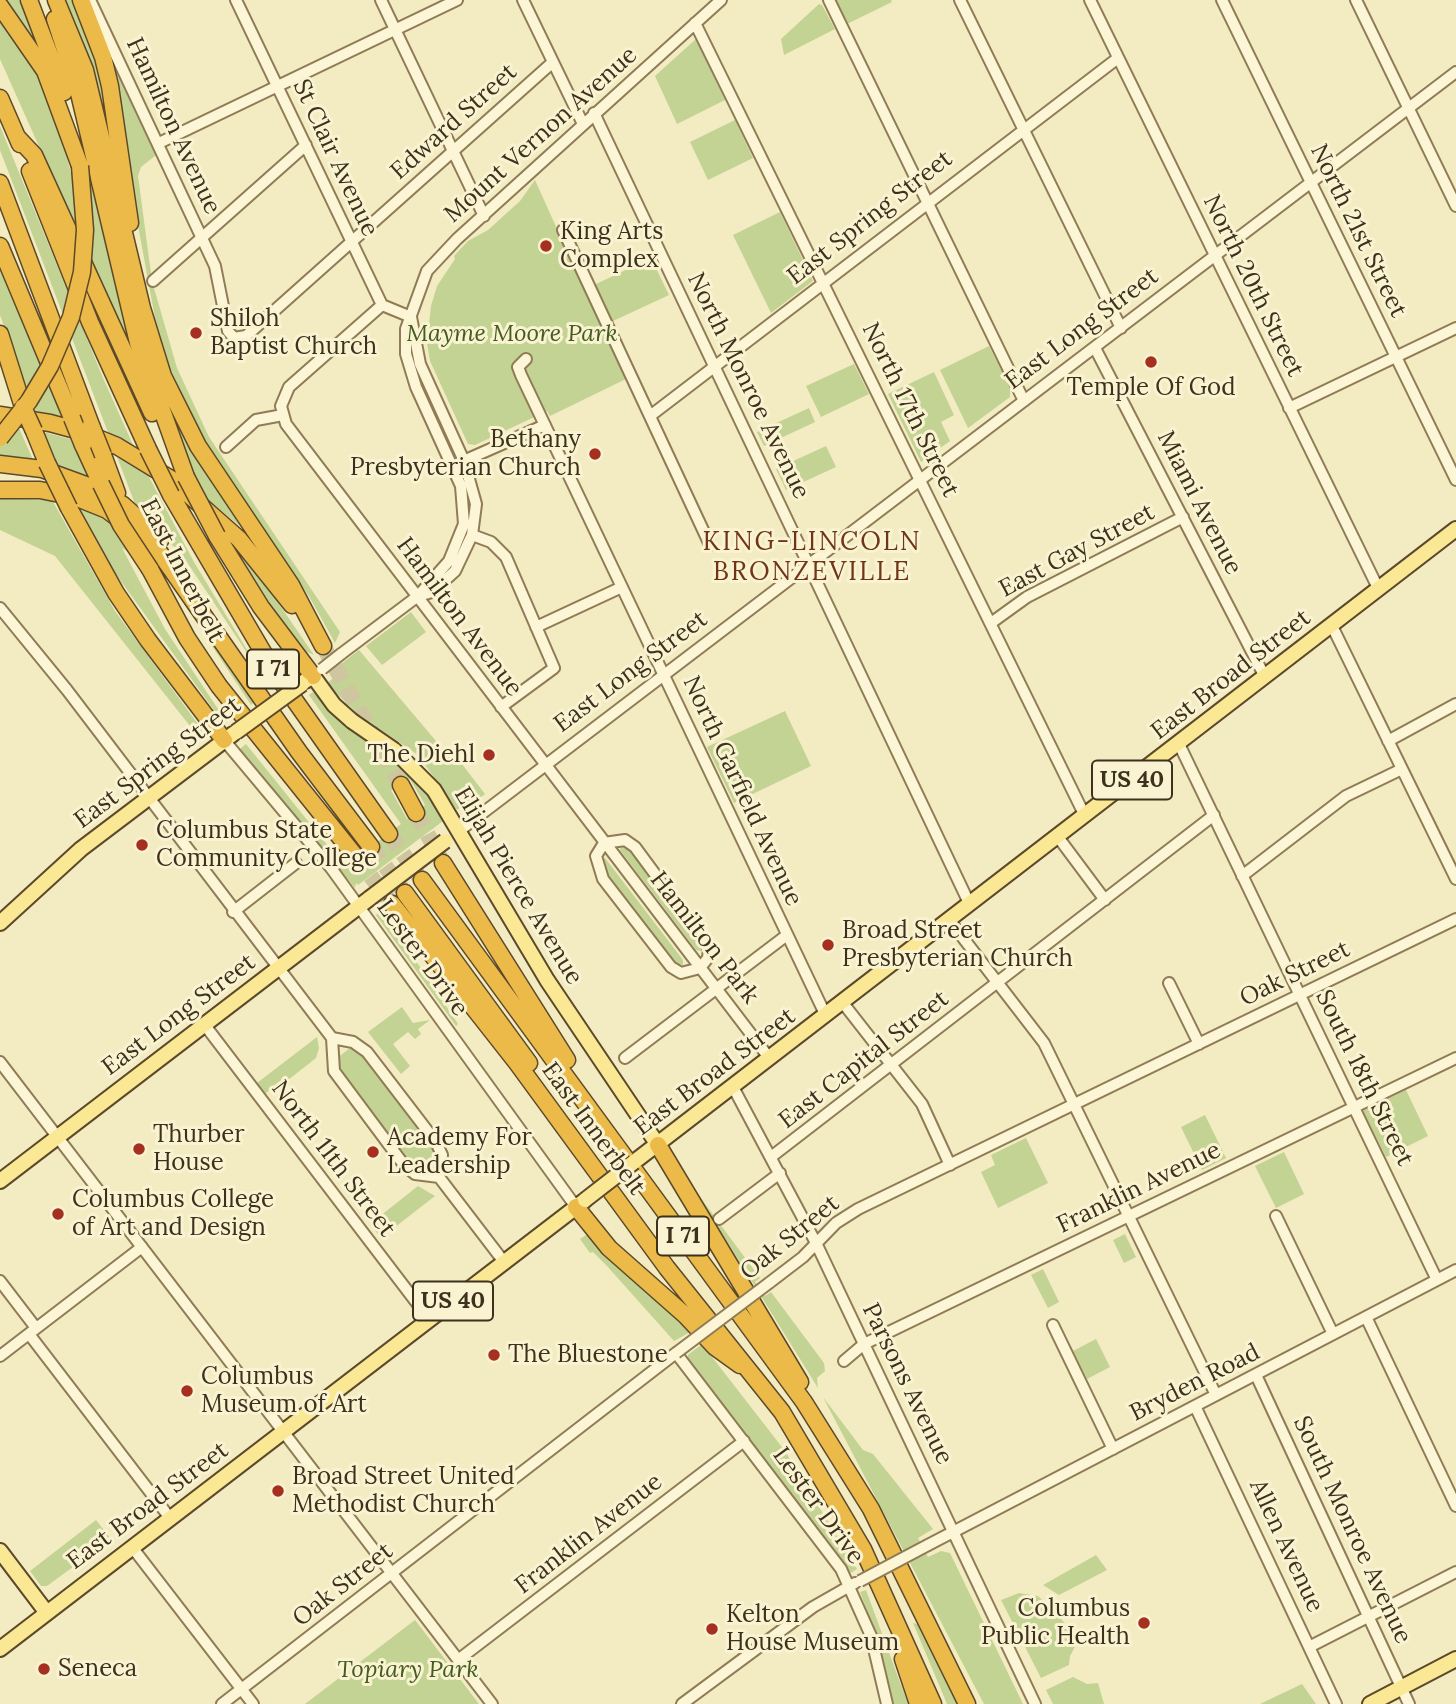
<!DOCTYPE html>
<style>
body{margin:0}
canvas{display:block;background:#f3ebc1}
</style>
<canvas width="1456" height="1704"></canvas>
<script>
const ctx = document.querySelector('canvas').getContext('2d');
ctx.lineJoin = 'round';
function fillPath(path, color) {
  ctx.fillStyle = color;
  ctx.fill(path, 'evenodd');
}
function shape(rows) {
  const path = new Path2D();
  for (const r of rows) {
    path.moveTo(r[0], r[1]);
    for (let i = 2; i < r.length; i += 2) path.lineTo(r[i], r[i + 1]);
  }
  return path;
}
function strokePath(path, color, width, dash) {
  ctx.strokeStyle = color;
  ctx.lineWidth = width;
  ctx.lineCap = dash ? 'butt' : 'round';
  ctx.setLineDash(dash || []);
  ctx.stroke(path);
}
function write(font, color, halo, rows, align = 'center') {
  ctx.font = font + ' Lora,serif';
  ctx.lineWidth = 6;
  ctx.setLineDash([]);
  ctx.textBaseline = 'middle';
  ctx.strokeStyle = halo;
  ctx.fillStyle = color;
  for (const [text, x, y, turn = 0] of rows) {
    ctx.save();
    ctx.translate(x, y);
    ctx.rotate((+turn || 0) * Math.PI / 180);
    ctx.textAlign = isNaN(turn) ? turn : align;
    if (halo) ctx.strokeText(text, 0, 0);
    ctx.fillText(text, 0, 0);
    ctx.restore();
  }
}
fillPath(shape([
 [3,0,23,0,49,64,32,37],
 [62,0,76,0,98,60,115,158],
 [836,0,891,0,892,2,847,24],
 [819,4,822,5,835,29,784,55,781,39],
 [91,7,156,155,141,167,138,176,152,281,177,368,209,437,340,632,335,643,310,598,204,438,170,368,155,318,135,209],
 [0,14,30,57,52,101,71,173,93,171,141,375,0,59],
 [696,39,725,100,677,124,655,76],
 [735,120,753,158,708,180,690,142],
 [0,126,103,378,134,447,109,435,0,150],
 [535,180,617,362,620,361,628,378,550,416,547,411,475,445,468,444,430,361,427,343,431,306,437,286,455,259,454,256,468,241,488,230,520,201],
 [780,212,813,281,771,313,733,235],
 [651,258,669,295,611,322,594,285],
 [0,263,66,421,36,413,0,315],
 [989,346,1010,387,1010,397,968,428,940,370],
 [854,364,869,394,821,417,806,386],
 [934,372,954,415,941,422,950,441,921,462,888,394],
 [159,385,189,444,241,527,205,497,177,434],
 [809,408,815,422,764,446,757,432],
 [0,424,19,428,34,462,0,457],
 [44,432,73,440,93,483,59,468],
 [826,446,836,467,786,490,776,469],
 [117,457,148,475,194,562,267,683,183,556,137,509],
 [11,495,12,499,52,500,115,611,203,731,198,736,55,556,0,530,0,497],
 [77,507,112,523,145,548,170,575,254,702,251,705,168,579,122,548,165,629,224,718,221,720,97,548],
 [233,546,270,591,314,655,305,651,277,614],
 [411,612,426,632,382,665,366,646],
 [359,650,447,754,452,751,485,794,467,808,464,804,457,810,418,755,358,714,332,689,327,683,336,676,332,671],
 [313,692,347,728,395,760,423,788,443,821,358,885,356,883,355,888,240,749,246,744,345,867,401,824,309,695],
 [410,779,425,805,407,819,391,790],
 [785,711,811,766,734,803,707,747],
 [621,844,630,849,704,948,701,951,696,950,620,850],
 [605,858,683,960,683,965,675,963,602,869,600,859],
 [380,911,414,958,458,1024,456,1026,376,915],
 [402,1007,413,1023,430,1020,418,1029,421,1034,415,1039,408,1032,393,1044,410,1066,401,1074,368,1032],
 [317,1037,319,1048,316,1058,283,1084,280,1081,265,1094,257,1083],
 [350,1048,358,1048,436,1150,436,1157,428,1167,411,1168,337,1070,337,1058],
 [1406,1090,1428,1136,1386,1157,1363,1111],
 [1205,1115,1226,1158,1202,1170,1181,1127],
 [1026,1138,1048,1183,998,1208,981,1172,995,1165,991,1155],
 [1284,1152,1304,1194,1276,1208,1255,1166],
 [418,1186,435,1196,381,1238,370,1224],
 [697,1193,760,1278,755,1282,765,1296,771,1292,824,1363,825,1371,817,1378,818,1388],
 [589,1233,692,1331,674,1341,607,1266,593,1252,590,1253,580,1239],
 [1125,1234,1136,1257,1124,1263,1113,1240],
 [1043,1269,1059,1302,1048,1308,1031,1275],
 [1096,1339,1110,1367,1087,1379,1073,1351],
 [702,1344,785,1451,857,1569,851,1573,846,1568,688,1359,688,1355],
 [823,1397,863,1450,873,1454,933,1529,918,1538,928,1557,941,1551,950,1553,1023,1704,984,1704],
 [96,1520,111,1539,47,1586,41,1586,30,1571],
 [1096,1555,1107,1570,1059,1595,1043,1585],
 [866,1590,908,1704,893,1704,877,1637,860,1592],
 [1019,1593,1038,1596,1063,1621,1077,1643,1070,1656,1069,1665,1041,1678,1001,1600],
 [415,1620,479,1704,305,1704],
 [913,1623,917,1624,957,1704,947,1704],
 [1073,1677,1087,1684,1098,1683,1104,1704,1053,1704,1046,1690],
 [1302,1684,1316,1704,1260,1704]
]), '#c3d394');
strokePath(shape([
 [323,646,401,785],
 [416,813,442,861],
 [389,834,420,878],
 [371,847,405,893],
 [356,857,392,904]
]), '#cfc6a0', 16, [16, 8]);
const minor = shape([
 [90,0,215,266,228,331,234,338,246,336,553,62],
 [236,0,382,305,411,317],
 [381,0,484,216],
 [523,0,583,124],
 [829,0,1024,401],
 [960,0,1121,328],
 [1090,0,1379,590],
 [1222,0,1456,480],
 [1356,0,1456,206],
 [695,23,1085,816],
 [594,113,970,905],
 [159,143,457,0],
 [563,230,710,545],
 [153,281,306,145],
 [382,305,289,387,281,406,286,424,770,1059],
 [411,317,420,364,464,461,476,504,472,535,455,571,432,592,418,596],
 [1095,348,1265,677],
 [526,359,518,367,521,375,826,1016],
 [1289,408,1456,328],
 [650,416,1118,58],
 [226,447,256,420,283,415],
 [459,463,545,425],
 [472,535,491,542,506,557,554,668,501,707],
 [0,608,67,690,332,1038,353,1042,367,1052,436,1142,442,1155,439,1177,504,1262],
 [991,623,1027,597,1183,517],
 [1332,626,1456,879],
 [536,627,622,587],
 [341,654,418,596,449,561,464,524,461,486,416,387,406,354,406,329,427,271,457,239,721,0],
 [224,740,331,868,576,1207],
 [1388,741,1456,704],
 [1179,744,1437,1280],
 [459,831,1456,72],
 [1058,837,1105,900],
 [604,843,596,856,603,879,671,967,681,973,700,968],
 [604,843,625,840,635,847,703,939,709,949,708,958,700,968],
 [1242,876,1346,796,1402,769],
 [233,912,296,863],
 [950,921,1044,1043,1216,1395],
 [1169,983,1199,1044],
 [843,1003,922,1104,950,1165],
 [204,1024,429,1319],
 [332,1038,334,1071,404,1165,415,1174,439,1177],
 [625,1058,787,935],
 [0,1062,492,1704],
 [733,1087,816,1243,1035,1704],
 [771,1157,1214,815],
 [1276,1216,1333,1334],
 [719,1219,780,1173],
 [0,1281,36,1328],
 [769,1283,803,1257,836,1223,858,1209,1456,919],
 [1366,1317,1456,1506],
 [1053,1325,1113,1449],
 [29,1334,170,1518],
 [0,1356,142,1247],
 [844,1361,864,1344,1456,1058],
 [1256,1375,1409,1704],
 [1195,1406,1336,1704],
 [928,1545,1456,1270],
 [132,1547,253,1704],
 [1309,1647,1456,1572],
 [458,1660,744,1441],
 [222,1704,676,1353,841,1569,871,1636,887,1704],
 [682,1704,813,1607,855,1583]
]);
const major = shape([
 [305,681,313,676,334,705,352,721],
 [394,750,434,790,547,980,658,1145],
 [0,923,81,849,233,734],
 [634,1162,1456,529],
 [0,1181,370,898],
 [0,1551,47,1613],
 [0,1649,584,1201],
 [1370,1704,1456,1659]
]);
const highway = shape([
 [29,0,64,92],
 [56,0,85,70,142,308,163,376,198,446,291,585,323,646],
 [81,0,103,57,110,86,130,223],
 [0,6,45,71,80,166],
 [55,19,78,89,138,343,186,477],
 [0,98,20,144],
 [17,137,34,155,152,413],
 [30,171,90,322,148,449],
 [0,183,91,425],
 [0,246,72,418],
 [0,334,23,407],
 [0,415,50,423,83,432,117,446,171,479,239,539,292,605],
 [34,431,47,463],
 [83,445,101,484],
 [103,455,117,493],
 [0,464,42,469,94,488,123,505,161,539],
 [0,490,40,490,75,497,107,510,155,546,299,752,371,847],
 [171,495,274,671,389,834],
 [69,508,116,593,148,640,224,740],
 [217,536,261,607,313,676],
 [150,569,187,638,219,686,356,857],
 [401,785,416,813],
 [443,863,567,1060],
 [422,880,804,1402,871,1509,967,1704],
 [405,893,529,1063],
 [392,904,517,1063,667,1268,782,1412,863,1549,933,1704],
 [658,1145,800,1382],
 [576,1207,609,1248,686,1316,715,1347,740,1365],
 [903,1659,918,1704]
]);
strokePath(minor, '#8f7c56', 14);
strokePath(major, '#5c492b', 18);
strokePath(highway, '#5c492b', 19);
strokePath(minor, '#fdf6d6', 10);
strokePath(major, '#fae895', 14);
strokePath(highway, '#ecba48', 16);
const minorBridge = shape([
 [322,669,341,654],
 [676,1353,769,1283],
 [860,1581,928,1545]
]);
const majorBridge = shape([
 [352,721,394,750],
 [236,732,302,684],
 [370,898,445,841],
 [585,1200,634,1162]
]);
const highwayBridge = shape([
 [23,407,34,431],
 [72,418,83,445],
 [91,425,103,455],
 [0,438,29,401,50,366,71,317,82,272,85,230,80,166],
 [148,449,171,495],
 [47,463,69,508],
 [186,477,217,536],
 [101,484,121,525,150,569]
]);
strokePath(minorBridge, '#8f7c56', 14, []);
strokePath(majorBridge, '#5c492b', 18, []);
strokePath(highwayBridge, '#5c492b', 19, []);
strokePath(minorBridge, '#fdf6d6', 10);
strokePath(majorBridge, '#fae895', 14);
strokePath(highwayBridge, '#ecba48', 16);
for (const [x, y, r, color] of [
 [546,246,7,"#a6301f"],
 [196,333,7,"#a6301f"],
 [1151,362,7,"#a6301f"],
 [595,454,7,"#a6301f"],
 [489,755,7,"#a6301f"],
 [142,845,7,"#a6301f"],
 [828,945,7,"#a6301f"],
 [139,1149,7,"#a6301f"],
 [373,1152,7,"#a6301f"],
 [58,1214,7,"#a6301f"],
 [494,1355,7,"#a6301f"],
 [187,1391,7,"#a6301f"],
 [278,1491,7,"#a6301f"],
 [1144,1623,7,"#a6301f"],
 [712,1629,7,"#a6301f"],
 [44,1669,7,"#a6301f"]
]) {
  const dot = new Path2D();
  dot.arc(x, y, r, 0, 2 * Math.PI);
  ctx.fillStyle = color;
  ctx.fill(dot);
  strokePath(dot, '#f9f3d2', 2.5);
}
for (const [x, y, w] of [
 [273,669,52],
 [1132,780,80],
 [683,1236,52],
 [453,1301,80]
]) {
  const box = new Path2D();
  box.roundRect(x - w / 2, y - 19.5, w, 39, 5);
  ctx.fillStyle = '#f9f3d2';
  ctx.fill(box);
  strokePath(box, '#3d301c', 2);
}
write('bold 23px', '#3d301c', null, [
 ["I 71",273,669],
 ["US 40",1132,780],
 ["I 71",683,1236],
 ["US 40",453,1301]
]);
write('24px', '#3d301c', '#f9f3d2', [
 ["Edward Street",454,122,-42],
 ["Hamilton Avenue",173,126,65],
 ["Mount Vernon Avenue",541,135,-42],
 ["St Clair Avenue",335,158,65],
 ["East Spring Street",870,218,-38],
 ["North 21st Street",1358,231,64],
 ["North 20th Street",1253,286,64],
 ["East Long Street",1082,329,-37],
 ["North Monroe Avenue",748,386,64],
 ["North 17th Street",910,410,64],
 ["Miami Avenue",1199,503,63],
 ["East Gay Street",1077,551,-28],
 ["East Innerbelt",182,571,63],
 ["Hamilton Avenue",459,617,53],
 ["East Long Street",631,672,-37],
 ["East Broad Street",1231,675,-38],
 ["East Spring Street",158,763,-37],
 ["North Garfield Avenue",742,791,65],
 ["Elijah Pierce Avenue",518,886,59],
 ["Hamilton Park",704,938,52],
 ["Lester Drive",422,958,54],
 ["Oak Street",1295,974,-26],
 ["East Long Street",179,1015,-37],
 ["East Capital Street",864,1060,-38],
 ["East Broad Street",715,1072,-37],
 ["South 18th Street",1364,1078,64],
 ["East Innerbelt",593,1129,54],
 ["North 11th Street",333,1159,53],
 ["Franklin Avenue",1139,1188,-26],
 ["Oak Street",790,1238,-39],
 ["Bryden Road",1195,1383,-27],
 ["Parsons Avenue",907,1384,64],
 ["East Broad Street",148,1506,-37],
 ["Lester Drive",818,1506,54],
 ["South Monroe Avenue",1352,1530,65],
 ["Franklin Avenue",589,1534,-38],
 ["Allen Avenue",1286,1546,65],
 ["Oak Street",343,1585,-38]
]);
write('24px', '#3d301c', '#f9f3d2', [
 ["King Arts",560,232],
 ["Complex",560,260],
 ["Shiloh",210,319],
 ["Baptist Church",210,347],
 ["Temple Of God",1151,388,"center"],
 ["Bethany",581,440,"right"],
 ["Presbyterian Church",581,468,"right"],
 ["The Diehl",475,755,"right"],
 ["Columbus State",156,831],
 ["Community College",156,859],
 ["Broad Street",842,931],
 ["Presbyterian Church",842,959],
 ["Thurber",153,1135],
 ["House",153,1163],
 ["Academy For",387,1138],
 ["Leadership",387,1166],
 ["Columbus College",72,1200],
 ["of Art and Design",72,1228],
 ["The Bluestone",508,1355],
 ["Columbus",201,1377],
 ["Museum of Art",201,1405],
 ["Broad Street United",292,1477],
 ["Methodist Church",292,1505],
 ["Columbus",1130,1609,"right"],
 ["Public Health",1130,1637,"right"],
 ["Kelton",726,1615],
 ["House Museum",726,1643],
 ["Seneca",58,1669]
], 'left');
write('italic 24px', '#455c20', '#f9f3d2', [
 ["Mayme Moore Park",512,334],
 ["Topiary Park",408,1670]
]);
ctx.letterSpacing = '2px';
write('26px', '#6f3516', '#f9f3d2', [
 ["KING-LINCOLN",812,543],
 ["BRONZEVILLE",812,573]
]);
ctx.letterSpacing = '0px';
</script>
